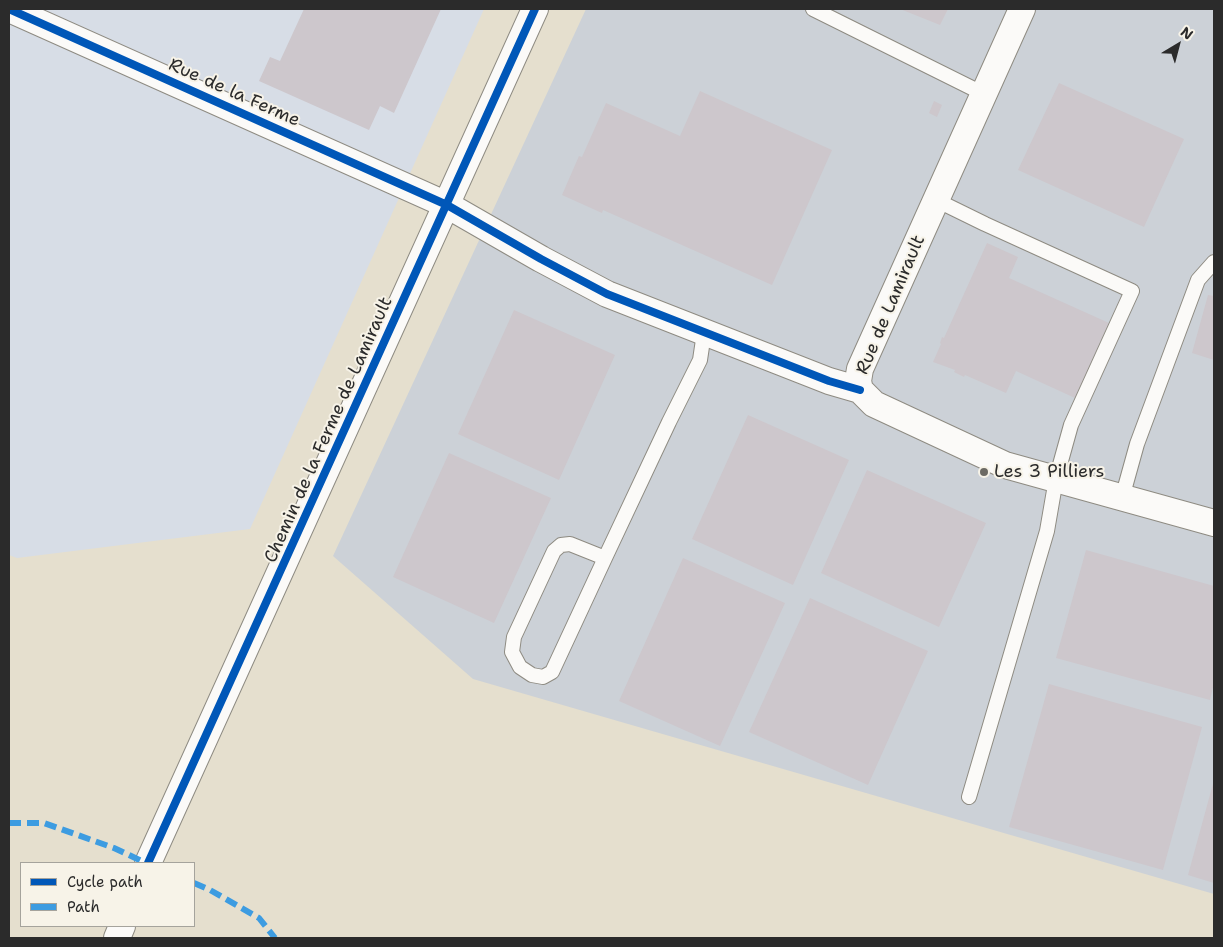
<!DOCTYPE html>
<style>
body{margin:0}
#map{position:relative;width:1223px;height:947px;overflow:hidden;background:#e5dfce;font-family:"Shantell Sans",sans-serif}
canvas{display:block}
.frame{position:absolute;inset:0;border:10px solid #2b2b2b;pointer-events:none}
.legend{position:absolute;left:20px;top:862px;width:175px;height:65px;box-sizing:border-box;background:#f7f3e8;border:1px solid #a5a39c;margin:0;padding:6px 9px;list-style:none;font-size:15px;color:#2b2b2b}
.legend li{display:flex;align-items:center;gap:10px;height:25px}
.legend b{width:25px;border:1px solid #a5a39c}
.north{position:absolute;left:1153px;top:20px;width:50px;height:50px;-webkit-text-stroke:4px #f7f3e8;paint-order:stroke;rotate:37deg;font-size:14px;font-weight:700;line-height:20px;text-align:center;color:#2b2b2b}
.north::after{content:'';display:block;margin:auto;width:18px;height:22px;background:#2b2b2b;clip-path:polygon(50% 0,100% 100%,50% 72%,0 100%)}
</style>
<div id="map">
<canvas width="1223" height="947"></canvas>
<div class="frame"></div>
<ul class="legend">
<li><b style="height:6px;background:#0057b8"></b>Cycle path</li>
<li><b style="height:6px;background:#3d9ce1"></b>Path</li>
</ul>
<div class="north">N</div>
</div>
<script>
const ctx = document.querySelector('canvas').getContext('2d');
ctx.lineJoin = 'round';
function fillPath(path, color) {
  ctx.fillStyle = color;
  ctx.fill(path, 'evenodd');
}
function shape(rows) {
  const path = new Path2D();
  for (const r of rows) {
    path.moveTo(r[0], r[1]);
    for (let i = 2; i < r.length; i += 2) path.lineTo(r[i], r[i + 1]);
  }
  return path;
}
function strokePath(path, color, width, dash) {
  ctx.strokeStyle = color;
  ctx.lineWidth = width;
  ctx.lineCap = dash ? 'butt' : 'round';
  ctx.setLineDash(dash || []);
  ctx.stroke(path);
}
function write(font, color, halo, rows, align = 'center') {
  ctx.font = font + ' "Shantell Sans",sans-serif';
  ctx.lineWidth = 4;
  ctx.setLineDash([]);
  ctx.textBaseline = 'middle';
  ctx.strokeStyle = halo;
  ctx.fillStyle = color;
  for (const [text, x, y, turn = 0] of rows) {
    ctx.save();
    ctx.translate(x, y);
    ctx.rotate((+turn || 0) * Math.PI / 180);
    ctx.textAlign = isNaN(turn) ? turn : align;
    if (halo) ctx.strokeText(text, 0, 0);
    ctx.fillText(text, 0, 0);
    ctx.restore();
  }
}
fillPath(shape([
 [9,9,484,9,250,529,17,558,9,555]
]), '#d7dde6');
fillPath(shape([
 [586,9,1214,9,1214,894,473,679,333,556]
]), '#ccd1d7');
fillPath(shape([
 [304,9,441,9,394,113,380,106,369,130,259,81,270,57,280,61],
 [900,9,948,9,940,25],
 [1059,83,1184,139,1144,227,1018,170],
 [700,91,832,150,772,285,603,210,602,213,562,195,579,156,582,157,606,103,680,136],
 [934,101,942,105,937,117,929,113],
 [987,243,1018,257,1009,278,1109,323,1075,398,1016,371,1006,393,965,375,964,377,954,372,955,370,933,362,941,344,940,343,942,337,944,338],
 [1208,295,1214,296,1214,360,1192,353],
 [514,310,615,355,559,480,458,434],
 [748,415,849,460,793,585,692,539],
 [449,453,551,498,494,623,393,577],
 [867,470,986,523,939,627,821,573],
 [1086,550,1214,586,1214,683,1210,700,1056,658],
 [683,558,785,603,720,746,619,701],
 [810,598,928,651,868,785,749,732],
 [1049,684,1202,727,1163,870,1009,827],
 [1214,780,1214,883,1188,875]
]), '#cdc7cc');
const service = shape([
 [813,9,984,94],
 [936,200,985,224,1132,291,1071,425,1056,479,1047,531,969,797],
 [1122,498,1137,444,1198,280,1214,262],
 [605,558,570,544,561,545,554,551,514,637,512,652,520,667,532,675,543,677,552,672,605,558,669,422,700,360,704,333]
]);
const minor = shape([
 [9,9,447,205,541,259,607,294,829,381,860,390],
 [1022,9,860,369,858,381,860,390,874,404,1005,465,1214,523],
 [148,863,535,9],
 [117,938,122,926]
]);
strokePath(service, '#8e8b82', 16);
strokePath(minor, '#8e8b82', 28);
strokePath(service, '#fbfaf8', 14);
strokePath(minor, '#fbfaf8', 26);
strokePath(shape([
 [9,823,44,823,114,848,146,863],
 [194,883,210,890,259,918,275,938]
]), '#3d9ce1', 6, [12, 6]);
strokePath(shape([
 [9,9,447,205,541,259,607,294,829,381,860,390],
 [148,863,535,9]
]), '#0057b8', 8);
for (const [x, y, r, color] of [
 [984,472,5,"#6c6a64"]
]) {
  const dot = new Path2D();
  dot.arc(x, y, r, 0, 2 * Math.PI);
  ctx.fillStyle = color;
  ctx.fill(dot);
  strokePath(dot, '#f7f3e8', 2);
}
write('18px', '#2b2b2b', '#f7f3e8', [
 ["Rue de la Ferme",234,93,24],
 ["Rue de Lamirault",891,305,-67],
 ["Chemin de la Ferme de Lamirault",329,430,-66]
]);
write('18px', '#2b2b2b', '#f7f3e8', [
 ["Les 3 Pilliers",994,472]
], 'left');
</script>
